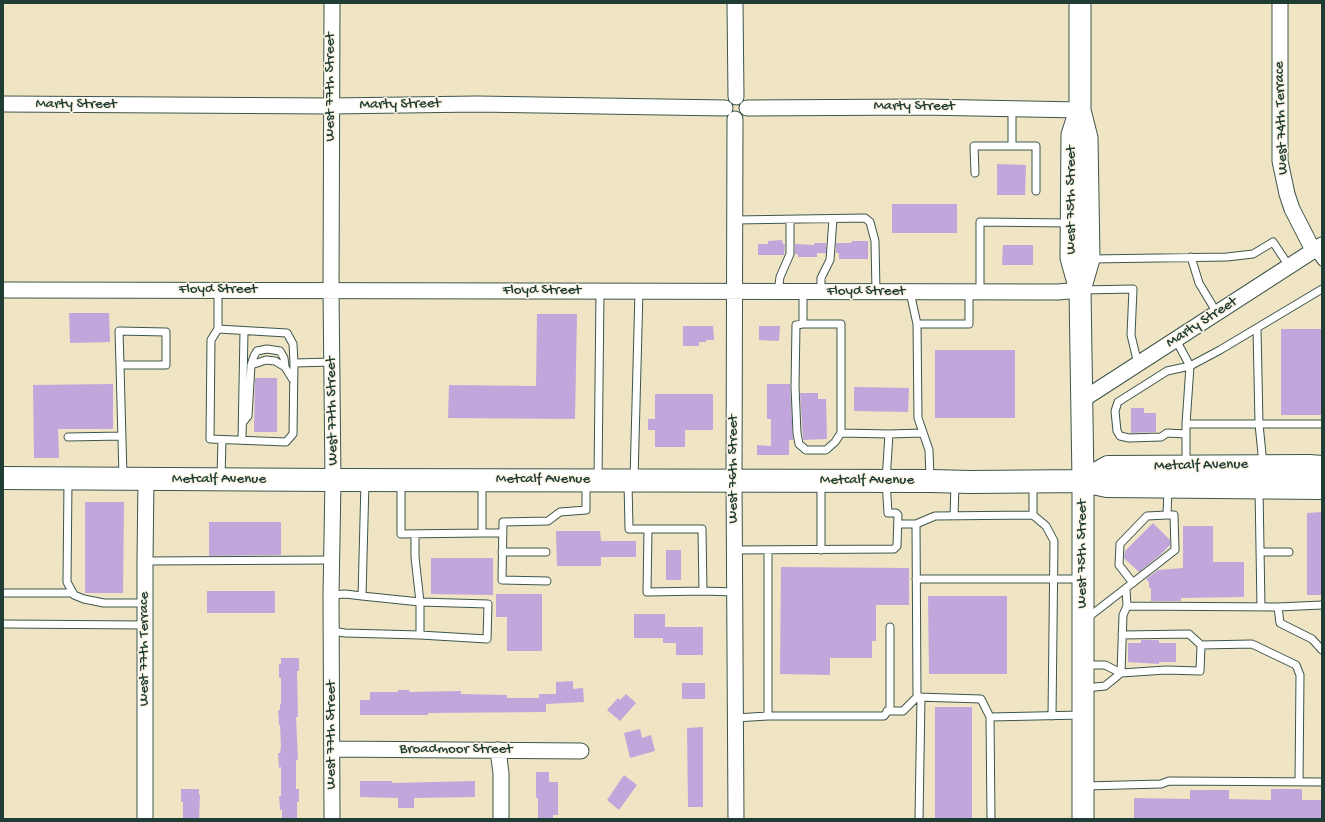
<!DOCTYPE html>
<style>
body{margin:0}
#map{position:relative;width:1325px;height:822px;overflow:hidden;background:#efe4c4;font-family:"Gochi Hand",sans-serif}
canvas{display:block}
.frame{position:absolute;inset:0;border:4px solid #1f3d34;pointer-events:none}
</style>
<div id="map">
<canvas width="1325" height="822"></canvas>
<div class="frame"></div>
</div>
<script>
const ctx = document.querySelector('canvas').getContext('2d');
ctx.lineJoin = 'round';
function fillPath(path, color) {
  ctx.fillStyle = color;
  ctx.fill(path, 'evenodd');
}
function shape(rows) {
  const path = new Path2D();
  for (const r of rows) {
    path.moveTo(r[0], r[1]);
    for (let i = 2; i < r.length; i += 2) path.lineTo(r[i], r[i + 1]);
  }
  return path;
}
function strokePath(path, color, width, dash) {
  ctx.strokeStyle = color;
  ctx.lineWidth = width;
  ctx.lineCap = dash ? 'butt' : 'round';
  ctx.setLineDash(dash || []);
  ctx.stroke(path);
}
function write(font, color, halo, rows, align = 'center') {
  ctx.font = font + ' "Gochi Hand",sans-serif';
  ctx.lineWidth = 3;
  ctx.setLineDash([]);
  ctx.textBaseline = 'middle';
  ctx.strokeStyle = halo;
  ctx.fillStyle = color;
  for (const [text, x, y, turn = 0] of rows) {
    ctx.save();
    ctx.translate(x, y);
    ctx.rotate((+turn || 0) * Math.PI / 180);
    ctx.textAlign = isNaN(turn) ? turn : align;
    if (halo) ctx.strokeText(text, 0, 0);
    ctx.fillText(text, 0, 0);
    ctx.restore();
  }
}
fillPath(shape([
 [997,164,1026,165,1025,195,997,195],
 [892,204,957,204,957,233,892,233],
 [782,240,783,244,785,244,784,255,758,255,758,244,768,244,768,241],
 [852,241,868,241,868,259,839,259,839,253,836,253,836,243,851,243],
 [814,243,826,243,826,253,817,253,817,257,798,257,798,254,795,254,795,244,814,245],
 [1003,245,1033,245,1033,265,1002,265],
 [69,313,109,313,110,342,70,343],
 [537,314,577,314,575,419,448,418,449,385,536,386],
 [683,326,713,326,714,340,706,340,706,342,699,342,699,346,683,346],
 [759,326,780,326,779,341,759,340],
 [1281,329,1322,329,1322,415,1281,415],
 [935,350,1015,350,1015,418,935,418],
 [255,378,277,378,277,432,254,432],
 [113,384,113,429,58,429,59,458,34,458,33,385],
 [767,384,790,384,793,440,789,440,789,455,757,455,757,445,771,446,771,419,767,419],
 [854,387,909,388,908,412,854,411],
 [800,393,818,393,818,399,826,399,827,439,803,440],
 [655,394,713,394,713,430,685,430,685,447,655,447,655,430,648,430,648,419,655,419],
 [1131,408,1144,408,1144,413,1156,413,1156,432,1131,433],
 [85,502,124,502,123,593,85,593],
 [1322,512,1322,595,1307,595,1307,513],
 [209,522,281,522,281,555,209,556],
 [1153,523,1170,540,1170,545,1160,555,1139,572,1124,558,1125,551],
 [1183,526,1213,526,1213,562,1244,562,1244,597,1181,598,1181,601,1151,601,1151,588,1149,588,1149,582,1146,579,1158,570,1183,568],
 [556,531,600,531,601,541,636,541,636,557,601,557,601,566,557,566],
 [666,550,681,550,681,580,666,580],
 [431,558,493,558,493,595,431,594],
 [781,567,909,568,909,605,876,605,876,641,872,641,872,658,830,658,830,675,780,674],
 [207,591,275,591,275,613,207,613],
 [496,594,542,594,542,651,507,651,507,617,496,617],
 [928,596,1007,596,1007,674,929,674],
 [634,614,665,614,665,627,703,627,703,655,676,655,676,643,663,643,663,638,634,638],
 [1141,640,1159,640,1159,643,1176,643,1176,662,1159,662,1159,664,1128,662,1128,643,1141,643],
 [281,658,299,658,299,671,297,671,298,717,296,717,298,760,296,760,296,789,299,789,299,802,297,802,297,819,282,819,282,810,280,810,279,796,281,796,281,767,279,768,278,753,280,753,281,747,280,725,279,725,278,710,280,710,280,704,281,704,281,678,279,678,279,664,281,664],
 [573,681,573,689,583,688,584,702,546,704,546,712,428,713,428,715,360,715,360,700,370,700,370,692,398,692,398,690,410,690,409,692,461,691,461,694,507,695,507,698,539,698,539,694,556,694,556,682],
 [682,683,705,683,705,699,682,699],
 [626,694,636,703,620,721,607,710,618,698,620,700],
 [935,707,972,707,972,819,935,819],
 [703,727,703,807,688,807,687,728],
 [640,729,642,738,651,735,655,751,630,758,624,733],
 [536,772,549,772,549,782,558,782,558,815,553,815,553,819,538,819,538,798,536,798],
 [624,775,637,785,619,810,607,800],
 [360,781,392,781,392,783,475,781,475,797,414,798,414,808,398,808,398,798,360,797],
 [181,789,199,789,199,795,200,795,199,819,183,819,183,802,181,802],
 [1271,789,1302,789,1302,800,1322,800,1322,819,1134,819,1134,798,1190,799,1190,790,1229,790,1229,799,1271,800]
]), '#c1a6db');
const lane = shape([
 [1012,146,1036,146,1036,191],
 [975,173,974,146,1012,146,1012,109],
 [735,220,865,218,870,222,875,241,876,292],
 [1313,250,1322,262],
 [1191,257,1199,283,1217,313],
 [1091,259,1227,257,1253,254,1273,242,1289,266],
 [218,290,218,329],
 [1082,290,1133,289,1131,335,1138,364],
 [778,292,780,277,790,254,790,220],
 [803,292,803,324,841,324,841,433,889,434],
 [821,292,821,278,830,260,833,219],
 [910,292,917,324],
 [980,292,980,222,1069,223],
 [803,324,796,325,795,387,797,433,799,444,806,450,826,450,835,442,841,433],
 [218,329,287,333,293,344,294,363,293,434,286,442,210,439,211,340,218,329],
 [1176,340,1190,366,1167,371,1118,402,1115,411,1117,431,1120,436,1129,438,1161,437,1167,433,1186,434],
 [294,363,332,362],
 [120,365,119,331,166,332,166,365,120,365,123,477],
 [251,365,266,360,275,361,285,367,293,380],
 [243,422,248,416,251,365,254,356,257,351,267,349,280,351,284,358,285,367],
 [1186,424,1259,424,1257,328],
 [68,437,122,436],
 [242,440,244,331],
 [1186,464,1186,424,1190,366,1220,350,1322,289],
 [1263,464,1259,424,1322,424],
 [221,477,222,440],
 [598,479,600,291],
 [634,479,639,291],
 [930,479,929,450,918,418,917,324,969,324,969,292],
 [68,481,67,582,74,595,84,599,104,603,145,603],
 [401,482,401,534,482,533,482,482],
 [628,482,629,529,702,529,703,591,734,592],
 [821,483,821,550],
 [1259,489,1261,607],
 [1033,515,1033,483],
 [954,516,955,484],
 [898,524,916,524,917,697,981,699,990,717,991,819],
 [916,524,935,516,1033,515,1046,526,1054,541,1052,716],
 [648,529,647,592,703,591],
 [482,533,503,533],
 [734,550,894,549,897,546,898,515,896,513,888,513,886,481,889,434,923,433],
 [502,552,546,552],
 [1260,552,1289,552],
 [145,561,332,560],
 [916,579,1081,579],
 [547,581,502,580,503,522,548,521,560,512,586,510,586,482],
 [1133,583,1119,565,1120,544,1147,516,1167,515,1168,489],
 [3,593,73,593],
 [331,595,345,594,362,596,365,482],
 [362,596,420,602,415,557,415,534],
 [1322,605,1278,607,1280,623,1312,639,1322,650],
 [1127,606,1278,607],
 [1086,619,1175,550,1174,515,1167,515],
 [3,624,145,625],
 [332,631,345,633,420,635,487,639,488,604,420,602,420,635],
 [1201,645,1252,644,1296,665,1300,675,1299,782],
 [1085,665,1105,665,1121,673,1166,670,1200,671,1201,645,1189,634,1122,635],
 [1085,688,1105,686,1121,673,1123,615,1127,606,1126,589],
 [887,711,903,711,917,697],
 [768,716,884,716,890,708,890,627],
 [990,717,1082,715],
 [735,718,768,716,768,550],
 [1085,786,1161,784,1169,781,1322,782],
 [919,819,921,697]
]);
const street = shape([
 [735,3,736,97],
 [1280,3,1280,161,1287,194,1292,209,1313,250],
 [3,104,331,106,477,104,725,108],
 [747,108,922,107,1080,110],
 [735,119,734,480,736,819],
 [3,290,1058,292,1080,290],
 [1082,400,1322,245],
 [332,749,581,751],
 [498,750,501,773,501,819],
 [145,819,145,561,146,479],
 [332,819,331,595,333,480,331,290,332,3]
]);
const secondary = shape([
 [1080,3,1080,110,1087,138,1089,259,1080,290],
 [1080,110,1072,135,1071,258,1080,290,1083,481,1083,819]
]);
const primary = shape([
 [3,478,333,480,930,481,971,482,1083,481,1107,486,1322,488],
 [1083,481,1108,467,1309,466,1322,467]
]);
strokePath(lane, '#3e564a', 9);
strokePath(street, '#3e564a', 17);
strokePath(secondary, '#3e564a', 23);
strokePath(primary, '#3e564a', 24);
strokePath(lane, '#fff', 7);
strokePath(street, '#fff', 15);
strokePath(secondary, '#fff', 21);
strokePath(primary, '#fff', 22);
write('15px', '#1f3d34', '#fcf5e5', [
 ["West 77th Street",331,87,-90],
 ["Marty Street",76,105],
 ["Marty Street",400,105,-1],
 ["Marty Street",914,107],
 ["West 74th Terrace",1282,118,-92],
 ["West 75th Street",1072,200,-90],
 ["Floyd Street",218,290],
 ["Floyd Street",542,291],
 ["Floyd Street",866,292],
 ["Marty Street",1202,323,-33],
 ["West 77th Street",333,411,-91],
 ["Metcalf Avenue",1201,466,-1],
 ["West 76th Street",734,469,-90],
 ["Metcalf Avenue",219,480],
 ["Metcalf Avenue",543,480],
 ["Metcalf Avenue",867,481],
 ["West 75th Street",1083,554,-90],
 ["West 77th Terrace",145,649,-90],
 ["West 77th Street",332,735,-90],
 ["Broadmoor Street",456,750]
]);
</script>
